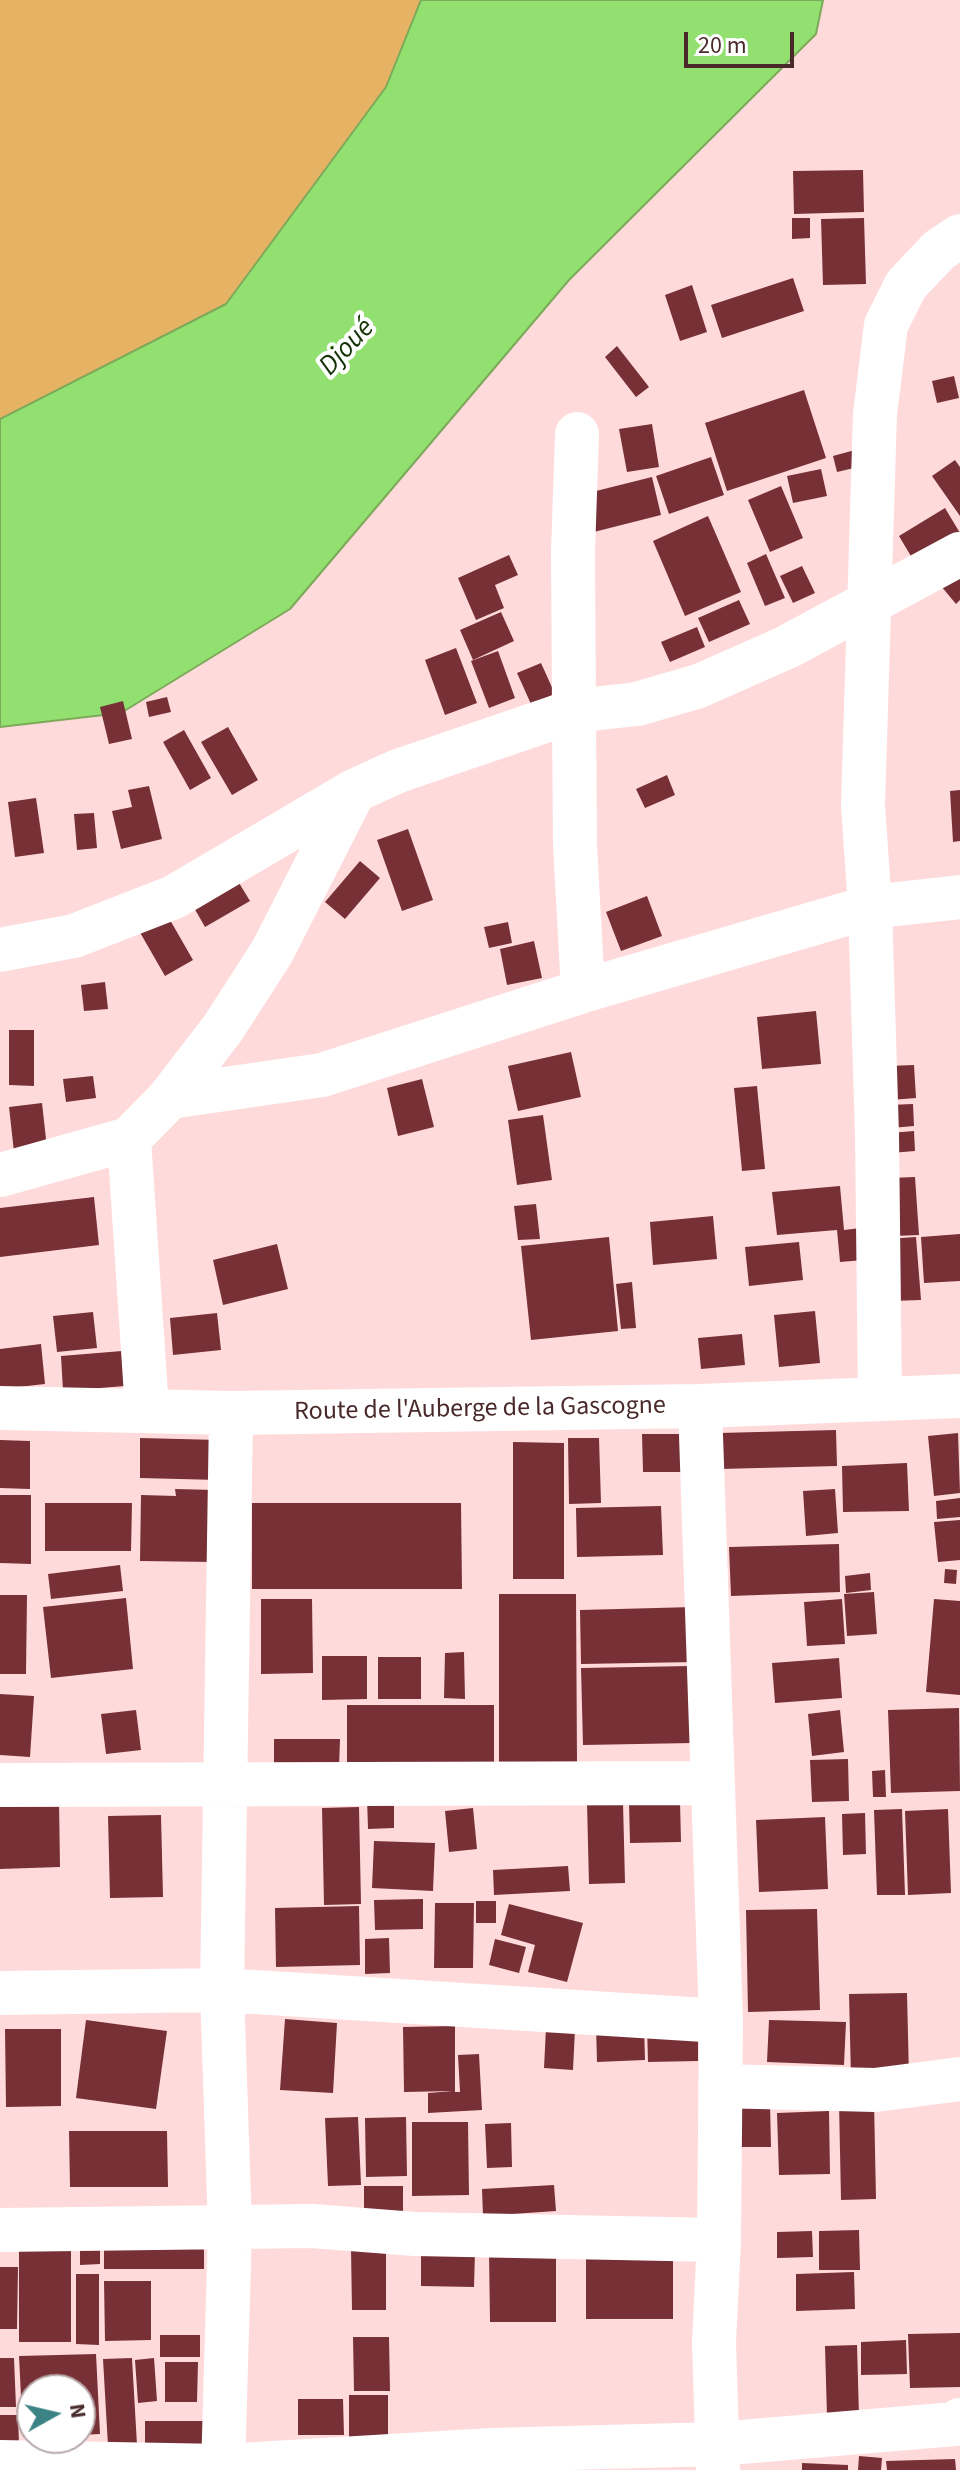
<!DOCTYPE html>
<meta charset="utf-8">
<style>
body{margin:0}
#map{position:relative;width:960px;height:2470px;overflow:hidden;background:#ffdadb;font-family:"Source Sans 3",sans-serif}
canvas{display:block}
.north{position:absolute;left:16px;top:2374px;width:80px;height:80px;box-sizing:border-box;background:#fff;border:2px solid #b7a9aa;border-radius:50%;rotate:82deg;font-size:22px;font-weight:700;line-height:32px;text-align:center;color:#4a292a}
.north::after{content:'';display:block;margin:auto;width:28px;height:36px;background:#3b8385;clip-path:polygon(50% 0,100% 100%,50% 72%,0 100%)}
.scale{position:absolute;left:684px;top:32px;width:110px;height:36px;box-sizing:border-box;border:4px solid #4a292a;border-top:0;padding-left:10px;font-size:24px;line-height:28px;white-space:nowrap;color:#4a292a;-webkit-text-stroke:6px #fff;paint-order:stroke}
</style>
<div id="map">
<canvas width="960" height="2470"></canvas>
<div class="north">N</div>
<div class="scale">20 m</div>
</div>
<script>
const ctx = document.querySelector('canvas').getContext('2d');
ctx.lineJoin = 'round';
function fillPath(path, color) {
  ctx.fillStyle = color;
  ctx.fill(path, 'evenodd');
}
function shape(rows) {
  const path = new Path2D();
  for (const r of rows) {
    path.moveTo(r[0], r[1]);
    for (let i = 2; i < r.length; i += 2) path.lineTo(r[i], r[i + 1]);
  }
  return path;
}
function strokePath(path, color, width, dash) {
  ctx.strokeStyle = color;
  ctx.lineWidth = width;
  ctx.lineCap = dash ? 'butt' : 'round';
  ctx.setLineDash(dash || []);
  ctx.stroke(path);
}
function write(font, color, halo, rows, align = 'center') {
  ctx.font = font + ' "Source Sans 3",sans-serif';
  ctx.lineWidth = 8;
  ctx.setLineDash([]);
  ctx.textBaseline = 'middle';
  ctx.strokeStyle = halo;
  ctx.fillStyle = color;
  for (const [text, x, y, turn = 0] of rows) {
    ctx.save();
    ctx.translate(x, y);
    ctx.rotate((+turn || 0) * Math.PI / 180);
    ctx.textAlign = isNaN(turn) ? turn : align;
    if (halo) ctx.strokeText(text, 0, 0);
    ctx.fillText(text, 0, 0);
    ctx.restore();
  }
}
fillPath(shape([
 [0,0,421,0,386,87,226,304,0,419]
]), '#e6b364');
const water = shape([
 [421,0,823,0,816,34,569,280,290,609,121,713,0,727,0,419,226,304,386,87,421,0]
]);
fillPath(water, '#92e06f');
strokePath(water, '#7ca95a', 2);
fillPath(shape([
 [863,170,864,212,794,214,793,171],
 [792,218,810,218,810,238,792,239],
 [864,218,866,284,823,285,821,219],
 [793,278,804,311,722,338,711,305],
 [692,285,707,332,680,341,665,295],
 [617,346,649,387,636,397,605,357],
 [954,376,959,398,937,403,932,381],
 [804,390,826,458,727,491,705,423],
 [652,424,659,467,627,472,619,429],
 [866,447,871,464,837,472,833,456],
 [711,457,724,495,669,514,656,476],
 [955,460,960,467,960,516,932,476],
 [821,469,827,496,793,503,787,476],
 [652,477,661,515,590,533,580,495],
 [781,486,803,538,770,552,748,500],
 [945,508,960,533,915,563,899,536],
 [708,516,741,592,685,616,653,541],
 [766,554,785,598,765,606,747,563],
 [509,555,518,575,495,585,504,608,476,620,458,578],
 [960,560,960,600,956,604,936,580],
 [802,566,815,593,793,603,780,576],
 [739,600,750,624,709,642,698,618],
 [501,612,514,641,473,660,460,630],
 [697,627,705,647,670,662,661,642],
 [456,648,477,703,445,715,425,660],
 [498,651,515,698,489,708,471,661],
 [541,663,555,694,531,704,517,673],
 [167,697,171,712,149,717,146,702],
 [123,701,132,739,109,744,100,707],
 [228,727,258,780,232,795,201,742],
 [184,730,211,778,190,790,163,742],
 [667,775,675,795,645,808,636,789],
 [149,786,162,839,121,849,112,811,132,807,128,790],
 [960,790,960,841,953,842,950,791],
 [36,798,44,853,15,857,8,802],
 [94,813,97,848,77,850,74,814],
 [408,829,433,900,402,911,377,840],
 [360,861,380,878,345,919,325,902],
 [233,873,250,901,205,927,189,899],
 [647,896,662,936,621,951,606,912],
 [162,906,193,960,165,976,134,922],
 [508,922,512,943,489,948,484,927],
 [534,941,542,978,507,985,500,949],
 [105,982,108,1009,84,1011,81,985],
 [816,1011,821,1064,762,1069,757,1017],
 [9,1030,34,1030,34,1086,9,1085],
 [571,1052,581,1097,518,1111,508,1066],
 [914,1065,916,1098,891,1100,888,1066],
 [93,1076,96,1098,66,1102,63,1079],
 [422,1079,434,1127,398,1136,387,1088],
 [757,1086,765,1169,742,1171,734,1088],
 [42,1103,47,1148,14,1152,9,1107],
 [913,1104,914,1126,891,1128,889,1105],
 [543,1115,552,1180,517,1185,508,1120],
 [914,1131,915,1151,891,1153,890,1133],
 [915,1177,919,1235,893,1236,889,1178],
 [840,1186,844,1230,861,1228,864,1260,840,1262,837,1230,777,1235,772,1192],
 [94,1197,99,1245,0,1257,0,1208],
 [536,1204,540,1239,518,1240,514,1206],
 [713,1216,717,1259,653,1265,650,1222],
 [960,1234,960,1281,924,1283,921,1237],
 [609,1237,618,1331,531,1340,521,1246],
 [916,1237,921,1300,891,1301,887,1239],
 [799,1242,803,1280,749,1286,745,1247],
 [277,1244,288,1289,223,1305,213,1260],
 [632,1282,636,1328,621,1329,616,1284],
 [815,1311,820,1363,779,1367,774,1315],
 [93,1312,97,1348,57,1352,53,1316],
 [217,1313,221,1350,173,1355,170,1318],
 [742,1334,745,1365,701,1369,698,1338],
 [41,1344,45,1384,0,1389,0,1349],
 [122,1351,125,1386,63,1391,61,1356],
 [836,1430,837,1466,720,1469,719,1433],
 [958,1433,960,1493,934,1496,928,1436],
 [642,1434,685,1434,686,1472,643,1472],
 [140,1438,219,1440,218,1480,140,1478],
 [568,1438,599,1438,601,1503,569,1504],
 [0,1440,30,1441,30,1489,0,1488],
 [513,1442,564,1443,564,1579,513,1579],
 [907,1463,909,1511,843,1512,842,1466],
 [175,1489,215,1490,214,1562,140,1561,141,1495,176,1496],
 [835,1489,838,1533,806,1536,803,1491],
 [0,1495,31,1495,31,1564,0,1563],
 [960,1498,960,1517,937,1519,936,1501],
 [45,1503,132,1503,131,1551,45,1551],
 [252,1503,461,1503,462,1589,252,1589],
 [661,1506,663,1555,577,1557,576,1508],
 [960,1520,960,1560,938,1562,934,1522],
 [839,1544,840,1592,731,1596,729,1547],
 [120,1565,123,1591,51,1599,48,1574],
 [945,1569,957,1570,956,1584,944,1583],
 [870,1573,871,1590,846,1593,845,1576],
 [874,1592,877,1634,847,1636,844,1594],
 [499,1594,576,1594,577,1763,499,1766],
 [0,1595,27,1595,26,1674,0,1674],
 [126,1598,133,1669,51,1678,43,1607],
 [261,1599,312,1599,313,1673,261,1674],
 [842,1599,845,1644,807,1646,804,1602],
 [934,1599,960,1601,960,1695,926,1692],
 [694,1607,695,1662,581,1664,580,1610],
 [464,1652,465,1699,444,1698,445,1653],
 [322,1656,367,1656,367,1699,322,1700],
 [378,1657,421,1657,421,1699,378,1699],
 [839,1658,842,1698,775,1703,772,1663],
 [691,1666,693,1743,583,1745,581,1668],
 [0,1694,34,1696,30,1757,0,1755],
 [347,1705,494,1705,494,1767,347,1767],
 [959,1708,960,1791,891,1793,888,1710],
 [136,1710,141,1750,106,1754,101,1714],
 [840,1710,844,1752,812,1756,808,1714],
 [274,1739,340,1739,339,1767,274,1767],
 [848,1759,849,1801,812,1802,810,1760],
 [885,1770,886,1797,873,1797,872,1771],
 [367,1797,394,1797,394,1828,368,1829],
 [59,1801,60,1867,0,1869,0,1802],
 [680,1801,681,1842,630,1843,629,1802],
 [623,1802,625,1883,589,1884,587,1803],
 [359,1807,361,1904,324,1905,322,1808],
 [473,1808,477,1849,449,1852,445,1811],
 [902,1809,905,1895,877,1895,874,1810],
 [948,1809,951,1893,908,1895,905,1811],
 [865,1813,866,1854,843,1855,842,1814],
 [161,1815,163,1897,110,1898,108,1816],
 [825,1817,828,1889,759,1892,756,1820],
 [374,1841,435,1843,433,1891,372,1888],
 [568,1866,570,1891,494,1895,493,1870],
 [423,1899,423,1929,375,1930,374,1900],
 [476,1901,496,1901,496,1923,476,1923],
 [435,1903,474,1903,473,1968,434,1968],
 [509,1904,583,1923,567,1982,528,1972,535,1945,501,1935],
 [359,1906,360,1965,276,1967,275,1908],
 [817,1909,820,2010,748,2012,746,1910],
 [389,1938,390,1973,365,1974,365,1939],
 [495,1939,526,1947,519,1973,489,1965],
 [907,1993,909,2077,851,2078,849,1994],
 [285,2019,337,2023,333,2093,280,2090],
 [86,2020,167,2031,156,2109,76,2098],
 [769,2020,846,2022,844,2065,767,2062],
 [644,2024,645,2060,597,2062,596,2025],
 [698,2025,698,2061,648,2062,647,2027],
 [455,2026,455,2092,460,2092,458,2055,479,2054,482,2110,428,2113,428,2093,453,2091,404,2092,403,2027],
 [546,2028,575,2029,573,2070,544,2068],
 [5,2029,61,2029,61,2106,6,2107],
 [874,2101,876,2199,841,2200,839,2102],
 [733,2103,770,2103,771,2147,734,2147],
 [829,2111,830,2174,779,2175,777,2113],
 [358,2117,361,2185,328,2186,325,2118],
 [406,2117,407,2176,366,2177,365,2118],
 [412,2122,468,2122,469,2195,412,2196],
 [511,2123,512,2167,487,2168,485,2124],
 [69,2131,167,2131,168,2187,70,2187],
 [554,2185,556,2211,483,2216,482,2189],
 [364,2186,403,2186,403,2221,364,2221],
 [859,2230,860,2270,819,2270,819,2231],
 [812,2231,813,2257,777,2258,777,2232],
 [104,2237,204,2237,204,2269,104,2269],
 [80,2238,100,2238,100,2264,80,2265],
 [19,2241,71,2241,71,2342,19,2342],
 [351,2248,386,2248,386,2310,352,2310],
 [421,2250,475,2251,474,2287,421,2286],
 [556,2251,556,2322,490,2322,489,2252],
 [586,2253,673,2253,673,2319,586,2319],
 [0,2267,18,2267,17,2329,0,2329],
 [854,2272,855,2309,796,2311,796,2274],
 [76,2274,99,2274,99,2345,76,2344],
 [104,2281,151,2281,151,2340,105,2341],
 [960,2333,960,2387,910,2388,908,2334],
 [160,2335,200,2335,200,2357,160,2357],
 [353,2337,389,2337,390,2391,354,2391],
 [906,2340,907,2374,861,2375,861,2342],
 [857,2345,859,2416,827,2417,825,2346],
 [96,2354,100,2434,80,2435,80,2390,32,2390,32,2437,23,2437,19,2356],
 [0,2358,14,2358,16,2407,0,2407],
 [132,2358,137,2445,108,2446,103,2359],
 [154,2358,157,2401,138,2403,135,2360],
 [165,2362,198,2362,197,2402,165,2402],
 [349,2395,388,2395,388,2442,349,2442],
 [298,2399,343,2399,344,2435,298,2435],
 [0,2415,18,2415,19,2445,0,2446],
 [145,2421,215,2421,215,2450,145,2450],
 [859,2456,882,2458,881,2470,858,2470],
 [955,2459,956,2470,887,2470,886,2461],
 [802,2463,848,2465,848,2470,802,2470]
]), '#773036');
strokePath(shape([
 [577,434,573,552,574,711,575,845,583,991],
 [0,950,74,936,174,897,354,791],
 [170,1097,322,1075,583,991,870,907,960,897],
 [129,1139,147,1410],
 [0,1175,129,1139,170,1097,223,1028,272,952,354,791,398,771,574,711,637,704,699,686,787,647,960,554],
 [880,1399,877,1135,870,907,863,805,875,414,886,325,906,285,939,250,960,236],
 [700,1406,721,2021,719,2240,714,2342,718,2470],
 [0,1408,231,1413,700,1406,960,1396],
 [0,1785,711,1783],
 [0,1993,222,1990,721,2021],
 [720,2086,875,2090,960,2079],
 [0,2230,312,2226,415,2234,719,2240],
 [0,2462,224,2466,491,2450,717,2444,955,2424,960,2420],
 [223,2470,230,2229,222,1990,231,1413]
]), '#fff', 44);
write('26px', '#4a292a', '#fff', [
 ["Route de l'Auberge de la Gascogne",480,1410,-1]
]);
write('italic 28px', '#143205', '#fff', [
 ["Djoué",348,348,-47]
]);
</script>
